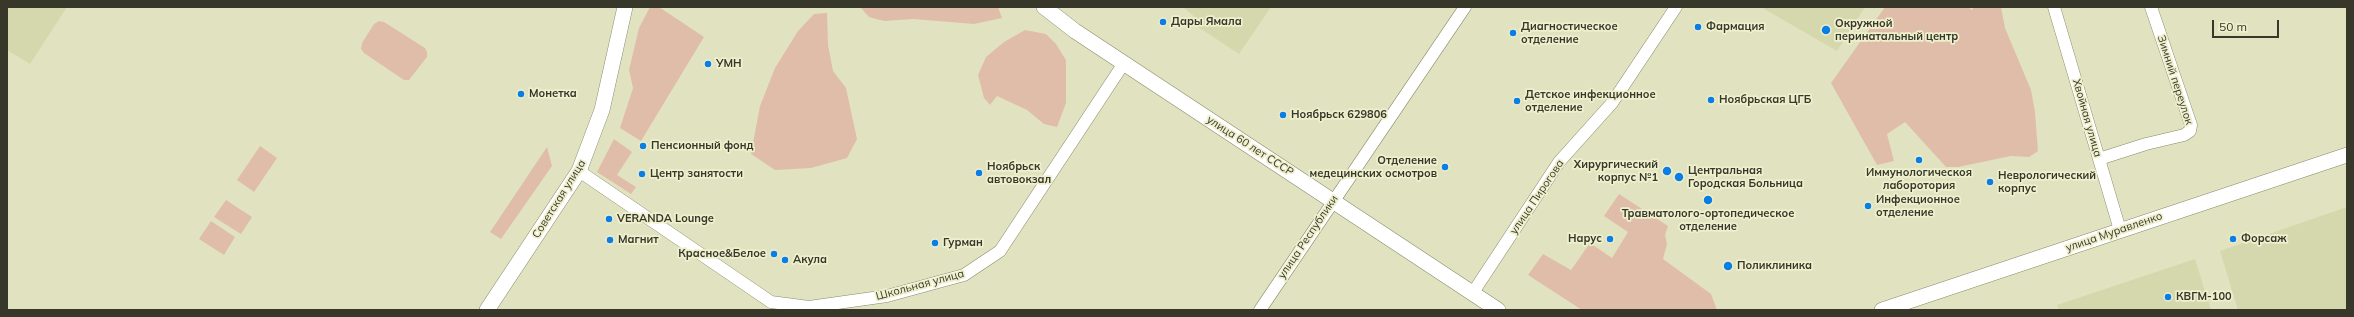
<!DOCTYPE html>
<meta charset="utf-8">
<style>
body{margin:0}
#map{position:relative;width:2354px;height:317px;overflow:hidden;background:#e1e3c0;font-family:Mulish,sans-serif}
canvas{display:block}
.frame{position:absolute;inset:0;border:8px solid #37372a;pointer-events:none}
.scale{position:absolute;left:2212px;top:20px;width:67px;height:18px;box-sizing:border-box;border:2px solid #37372a;border-top:0;padding-left:5px;font-size:12px;line-height:14px;white-space:nowrap;color:#37372a;-webkit-text-stroke:3px #eef0cd;paint-order:stroke}
</style>
<div id="map">
<canvas width="2354" height="317"></canvas>
<div class="frame"></div>
<div class="scale">50 m</div>
</div>
<script>
const ctx = document.querySelector('canvas').getContext('2d');
ctx.lineJoin = 'round';
function fillPath(path, color) {
  ctx.fillStyle = color;
  ctx.fill(path, 'evenodd');
}
function shape(rows) {
  const path = new Path2D();
  for (const r of rows) {
    path.moveTo(r[0], r[1]);
    for (let i = 2; i < r.length; i += 2) path.lineTo(r[i], r[i + 1]);
  }
  return path;
}
function strokePath(path, color, width, dash) {
  ctx.strokeStyle = color;
  ctx.lineWidth = width;
  ctx.lineCap = dash ? 'butt' : 'round';
  ctx.setLineDash(dash || []);
  ctx.stroke(path);
}
function write(font, color, halo, rows, align = 'center') {
  ctx.font = font + ' Mulish,sans-serif';
  ctx.lineWidth = 3.5;
  ctx.setLineDash([]);
  ctx.textBaseline = 'middle';
  ctx.strokeStyle = halo;
  ctx.fillStyle = color;
  for (const [text, x, y, turn = 0] of rows) {
    ctx.save();
    ctx.translate(x, y);
    ctx.rotate((+turn || 0) * Math.PI / 180);
    ctx.textAlign = isNaN(turn) ? turn : align;
    if (halo) ctx.strokeText(text, 0, 0);
    ctx.fillText(text, 0, 0);
    ctx.restore();
  }
}
fillPath(shape([
 [7,7,67,7,30,64,7,50],
 [1183,7,1271,7,1239,54,1198,27,1196,18],
 [1761,7,1865,7,1837,51],
 [2347,207,2347,310,2238,310,2220,251],
 [2195,259,2211,310,2059,310,2057,305]
]), '#d5d7ad');
fillPath(shape([
 [650,7,659,7,704,37,641,141,620,128,633,88,629,70,639,28],
 [860,7,998,7,1002,18,974,24,913,19,884,21,869,17],
 [1885,7,1968,7,1972,10,1974,7,2001,7,2005,28,2031,90,2035,112,2038,151,2029,157,2011,156,1958,167,1946,167,1905,122,1887,134,1894,161,1877,165,1831,83],
 [827,13,828,45,833,71,846,88,857,139,847,158,811,168,775,170,751,154,760,106,775,68,798,31,814,14],
 [379,21,384,22,425,48,427,52,427,57,409,80,404,80,364,53,361,49,362,43,374,24],
 [1025,30,1046,34,1056,44,1066,60,1066,103,1057,127,1044,124,1027,110,997,96,990,105,984,98,978,75,986,57,1004,42],
 [614,139,632,152,617,175,636,187,631,194,597,172],
 [260,146,277,158,254,192,237,180],
 [547,147,552,166,501,239,490,232],
 [1619,194,1668,226,1665,235,1667,244,1663,259,1711,294,1717,310,1582,310,1528,275,1543,254,1571,270,1590,243,1612,258,1628,232,1604,216],
 [226,200,252,217,241,234,214,217],
 [211,221,235,237,224,255,199,239]
]), '#e0bda8');
const minor = shape([
 [2054,7,2120,230],
 [2099,159,2146,144,2184,135,2190,131,2191,125,2151,7],
 [579,171,771,302,809,307,887,296,964,275,1000,251,1124,63],
 [1472,294,1559,162,1612,103,1676,7],
 [1260,310,1465,7]
]);
const major = shape([
 [1044,7,1075,31,1498,310],
 [487,310,579,171,602,110,625,7],
 [1882,310,2347,155]
]);
strokePath(minor, '#888a6a', 13);
strokePath(major, '#888a6a', 16);
strokePath(minor, '#fff', 12);
strokePath(major, '#fff', 15);
for (const [x, y, r, color] of [
 [1163,22,4,"#0b7ee5"],
 [1698,27,4,"#0b7ee5"],
 [1826,30,5,"#0b7ee5"],
 [1513,33,4,"#0b7ee5"],
 [708,64,4,"#0b7ee5"],
 [521,94,4,"#0b7ee5"],
 [1711,100,4,"#0b7ee5"],
 [1517,101,4,"#0b7ee5"],
 [1283,115,4,"#0b7ee5"],
 [643,146,4,"#0b7ee5"],
 [1919,160,4,"#0b7ee5"],
 [1445,167,4,"#0b7ee5"],
 [1667,171,5,"#0b7ee5"],
 [979,173,4,"#0b7ee5"],
 [642,174,4,"#0b7ee5"],
 [1679,177,5,"#0b7ee5"],
 [1990,182,4,"#0b7ee5"],
 [1708,200,5,"#0b7ee5"],
 [1868,206,4,"#0b7ee5"],
 [609,219,4,"#0b7ee5"],
 [1610,239,4,"#0b7ee5"],
 [2233,239,4,"#0b7ee5"],
 [610,240,4,"#0b7ee5"],
 [935,243,4,"#0b7ee5"],
 [774,254,4,"#0b7ee5"],
 [785,260,4,"#0b7ee5"],
 [1728,266,5,"#0b7ee5"],
 [2168,297,4,"#0b7ee5"]
]) {
  const dot = new Path2D();
  dot.arc(x, y, r, 0, 2 * Math.PI);
  ctx.fillStyle = color;
  ctx.fill(dot);
  strokePath(dot, '#eef0cd', 1.5);
}
write('bold 11px', '#37372a', '#eef0cd', [
 ["Дары Ямала",1171,22],
 ["Окружной",1835,24],
 ["перинатальный центр",1835,37],
 ["Диагностическое",1521,27],
 ["отделение",1521,40],
 ["Фармация",1706,27],
 ["УМН",716,64],
 ["Монетка",529,94],
 ["Детское инфекционное",1525,95],
 ["отделение",1525,108],
 ["Ноябрьская ЦГБ",1719,100],
 ["Ноябрьск 629806",1291,115],
 ["Пенсионный фонд",651,146],
 ["Отделение",1437,161,"right"],
 ["медецинских осмотров",1437,174,"right"],
 ["Хирургический",1658,165,"right"],
 ["корпус №1",1658,178,"right"],
 ["Ноябрьск",987,167],
 ["автовокзал",987,180],
 ["Центральная",1688,171],
 ["Городская Больница",1688,184],
 ["Иммунологическоя",1919,173,"center"],
 ["лаборотория",1919,186,"center"],
 ["Центр занятости",650,174],
 ["Неврологический",1998,176],
 ["корпус",1998,189],
 ["Инфекционное",1876,200],
 ["отделение",1876,213],
 ["Травматолого-ортопедическое",1708,214,"center"],
 ["отделение",1708,227,"center"],
 ["VERANDA Lounge",617,219],
 ["Нарус",1602,239,"right"],
 ["Форсаж",2241,239],
 ["Магнит",618,240],
 ["Гурман",943,243],
 ["Красное&Белое",766,254,"right"],
 ["Акула",793,260],
 ["Поликлиника",1737,266],
 ["КВГМ-100",2176,297]
], 'left');
write('11px', '#37372a', '#eef0cd', [
 ["Зимний переулок",2175,80,72],
 ["Хвойная улица",2087,118,74],
 ["улица 60 лет СССР",1250,146,33],
 ["улица Пирогова",1537,197,-56],
 ["Советская улица",559,199,-58],
 ["улица Муравленко",2114,232,-19],
 ["улица Республики",1308,237,-56],
 ["Школьная улица",920,285,-15]
]);
</script>
